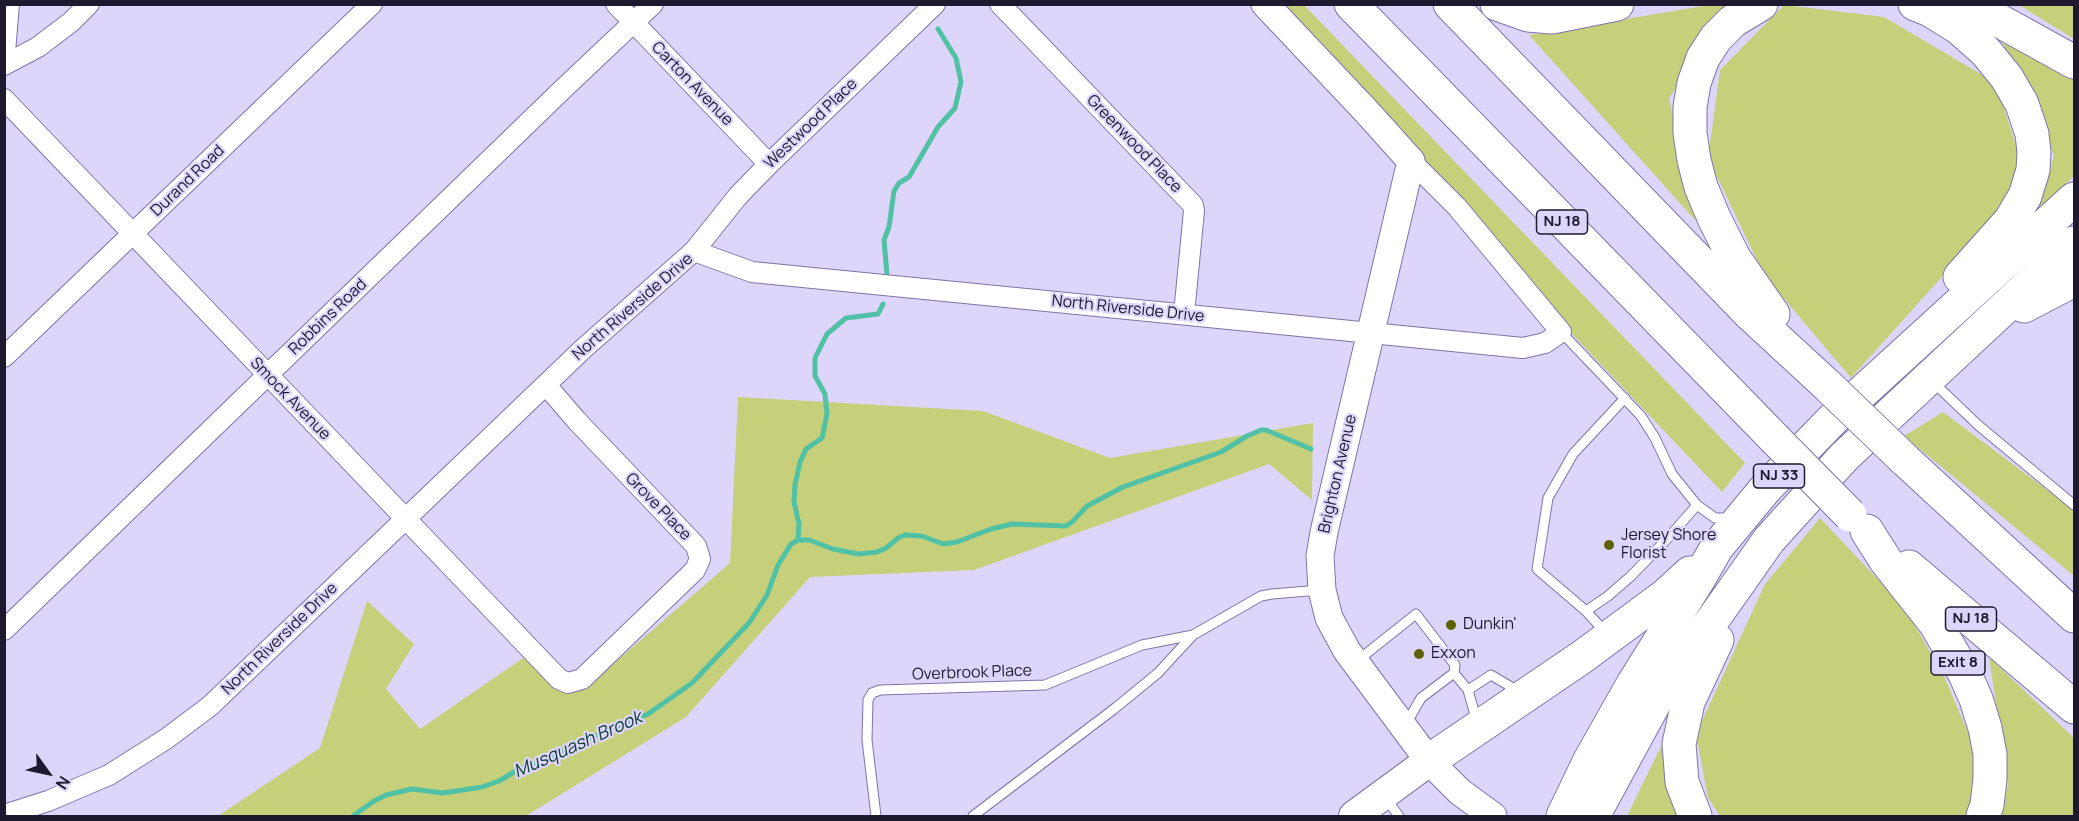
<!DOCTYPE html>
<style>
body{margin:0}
#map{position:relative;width:2079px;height:821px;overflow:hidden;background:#ddd6fa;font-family:Manrope,sans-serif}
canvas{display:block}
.frame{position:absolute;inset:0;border:6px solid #1e192e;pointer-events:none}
.north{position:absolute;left:18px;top:743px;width:60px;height:60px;-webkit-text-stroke:4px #ddd6fa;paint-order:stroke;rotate:123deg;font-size:16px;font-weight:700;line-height:24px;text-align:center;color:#1e192e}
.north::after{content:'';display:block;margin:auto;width:21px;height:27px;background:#1e192e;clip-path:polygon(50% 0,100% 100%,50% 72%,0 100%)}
</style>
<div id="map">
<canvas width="2079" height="821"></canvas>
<div class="frame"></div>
<div class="north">N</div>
</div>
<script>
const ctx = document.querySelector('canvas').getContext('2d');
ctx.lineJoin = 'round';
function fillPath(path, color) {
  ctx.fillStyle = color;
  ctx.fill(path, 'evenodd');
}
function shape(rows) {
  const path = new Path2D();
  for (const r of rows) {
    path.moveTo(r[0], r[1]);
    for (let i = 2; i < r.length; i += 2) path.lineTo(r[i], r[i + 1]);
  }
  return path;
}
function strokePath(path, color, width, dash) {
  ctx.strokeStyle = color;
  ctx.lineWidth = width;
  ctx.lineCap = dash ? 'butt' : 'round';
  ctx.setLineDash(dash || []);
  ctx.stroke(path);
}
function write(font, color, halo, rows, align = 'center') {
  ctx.font = font + ' Manrope,sans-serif';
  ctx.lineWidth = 4.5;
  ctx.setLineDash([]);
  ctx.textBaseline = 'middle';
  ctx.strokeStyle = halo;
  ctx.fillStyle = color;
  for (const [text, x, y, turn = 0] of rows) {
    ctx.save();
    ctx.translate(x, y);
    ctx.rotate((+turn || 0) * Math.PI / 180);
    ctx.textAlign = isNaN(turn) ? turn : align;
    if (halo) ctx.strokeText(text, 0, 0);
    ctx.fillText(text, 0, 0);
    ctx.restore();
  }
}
fillPath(shape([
 [1260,5,1304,5,1745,463,1722,492],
 [1710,5,1734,5,1669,98,1695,220,1529,35],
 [1784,5,1884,17,1996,83,2019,155,2012,199,1851,378,1764,275,1708,158,1720,70],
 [2019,5,2074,5,2074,39],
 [2002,41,2074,71,2074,176,2037,211,2054,155],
 [738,397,983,411,1110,458,1313,423,1312,500,1269,464,974,570,810,577,686,717,526,816,218,816,320,748,367,601,414,644,386,689,420,729,526,656,590,684,730,563],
 [1943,412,2074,510,2074,576,1904,436],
 [1820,518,1904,607,1944,676,1978,756,1973,816,1720,816,1708,798,1696,734,1765,584],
 [1989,657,2074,738,2074,816,2000,816,2008,785],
 [1667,734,1681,816,1627,816]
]), '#c6d07b');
strokePath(shape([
 [887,274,884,240,889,227,894,191,899,183,909,177,938,127,955,108,961,82,956,58,938,29],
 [798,540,809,540,833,549,858,554,877,552,886,548,898,538,905,535,922,536,943,544,957,542,991,529,1012,524,1066,526,1072,522,1087,506,1123,487,1221,452,1247,436,1261,430,1266,430,1311,449],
 [798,540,799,524,794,502,795,485,800,462,806,449,822,438,827,414,825,394,815,376,815,358,827,334,846,318,878,314,883,304],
 [353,816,374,801,386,795,412,789,443,793,482,787,499,781,519,769,543,763,571,746,648,714,692,683,749,623,767,595,778,565,791,544,798,540]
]), '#51c1a5', 5);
const lane = shape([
 [1561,332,1641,416,1655,438,1672,474,1697,505,1715,518,1729,518],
 [1933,382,1978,425,2074,505],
 [1586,611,1608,596,1631,576,1669,537,1697,505],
 [1605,632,1586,611,1537,569,1548,498,1573,454,1625,398],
 [1357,661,1416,614,1455,665,1454,673],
 [1468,690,1491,675,1518,691],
 [1406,724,1421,698,1454,673,1468,690,1477,722],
 [1386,799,1399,816],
 [876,816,867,740,868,700,872,693,880,690,1045,685,1142,645,1193,635,1261,596,1272,594,1320,590],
 [973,816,1114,709,1158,673,1193,635]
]);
const street = shape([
 [616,4,769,164],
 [1000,4,1193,205,1194,211,1184,314],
 [4,64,9,4],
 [4,65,38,47,71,22,89,4],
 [4,99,559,679,568,683,582,679,695,570,700,559,696,546,577,421,546,385],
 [694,251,738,196,769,164,935,4],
 [4,357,372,4],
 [4,630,563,89,653,4],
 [4,815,48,801,109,775,166,739,210,706,583,349,694,251,752,272,1523,348,1545,343,1561,332,1457,207,1411,161]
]);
const secondary = shape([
 [1265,4,1367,112,1411,161,1324,532,1320,556,1322,590,1329,618,1347,651,1429,761,1460,792,1493,816]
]);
const primary = shape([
 [1354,816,1429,761]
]);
const highway = shape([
 [1351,4,1775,439],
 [1450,4,1750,314,1828,386],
 [1497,4,1528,15,1552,17,1617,4],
 [1761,4,1733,21,1716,38,1703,58,1694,83,1690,107,1690,133,1694,160,1701,187,1714,218,1734,258,1773,314],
 [1915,4,1930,10,1959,28,1986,52,2007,78,2022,104,2032,134,2034,152,2033,170,2025,196,2010,221,1960,277],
 [1969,4,2074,62],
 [2024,306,2074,280],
 [1904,459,2074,616],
 [1867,531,1886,561,1935,623,1965,674,1976,699,1985,728,1990,754,1990,779,1987,805,1983,816],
 [1909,567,2074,707],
 [1429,761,1582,657,1666,595,1690,573],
 [1563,816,1590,760,1633,684,1698,580,1717,547,1766,488,1834,418,2074,199],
 [1593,816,1656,700,1769,540,1844,457,2074,243],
 [1695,816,1682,782,1679,744,1688,702,1717,640]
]);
strokePath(lane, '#7f73aa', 11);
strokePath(street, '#7f73aa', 22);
strokePath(secondary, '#7f73aa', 29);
strokePath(primary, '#7f73aa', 32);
strokePath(highway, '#7f73aa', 35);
strokePath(lane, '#fff', 9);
strokePath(street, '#fff', 20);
strokePath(secondary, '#fff', 27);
strokePath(primary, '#fff', 30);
strokePath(highway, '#fff', 33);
const highwayBridge = shape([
 [1828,386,1904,459],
 [1775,439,1850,515]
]);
strokePath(highwayBridge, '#7f73aa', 35, []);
strokePath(highwayBridge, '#fff', 33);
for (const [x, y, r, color] of [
 [1609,545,6,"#5c6200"],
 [1451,625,6,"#5c6200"],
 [1419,654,6,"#5c6200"]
]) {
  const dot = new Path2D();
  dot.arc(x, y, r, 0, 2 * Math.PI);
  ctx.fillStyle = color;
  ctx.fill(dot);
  strokePath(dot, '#ddd6fa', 2);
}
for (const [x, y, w] of [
 [1562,222,51],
 [1779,476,51],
 [1971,619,51],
 [1958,663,54]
]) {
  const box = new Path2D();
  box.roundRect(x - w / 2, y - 12, w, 24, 4.5);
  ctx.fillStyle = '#ddd6fa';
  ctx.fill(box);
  strokePath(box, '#1e192e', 1.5);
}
write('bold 15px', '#1e192e', null, [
 ["NJ 18",1562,222],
 ["NJ 33",1779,476],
 ["NJ 18",1971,619],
 ["Exit 8",1958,663]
]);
write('16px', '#1e192e', '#ddd6fa', [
 ["Carton Avenue",692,84,46],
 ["Westwood Place",811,124,-44],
 ["Greenwood Place",1134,144,46],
 ["Durand Road",188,181,-44],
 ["North Riverside Drive",633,307,-41],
 ["North Riverside Drive",1128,309,6],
 ["Robbins Road",328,317,-44],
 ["Smock Avenue",290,399,46],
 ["Brighton Avenue",1338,474,-77],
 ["Grove Place",658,507,46],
 ["North Riverside Drive",280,639,-44],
 ["Overbrook Place",972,673,-2]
]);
write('16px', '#1e192e', '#ddd6fa', [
 ["Jersey Shore",1621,536],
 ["Florist",1621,554],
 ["Dunkin'",1463,625],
 ["Exxon",1431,654]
], 'left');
write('italic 18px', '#083c30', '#ddd6fa', [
 ["Musquash Brook",578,745,-24]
]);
</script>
